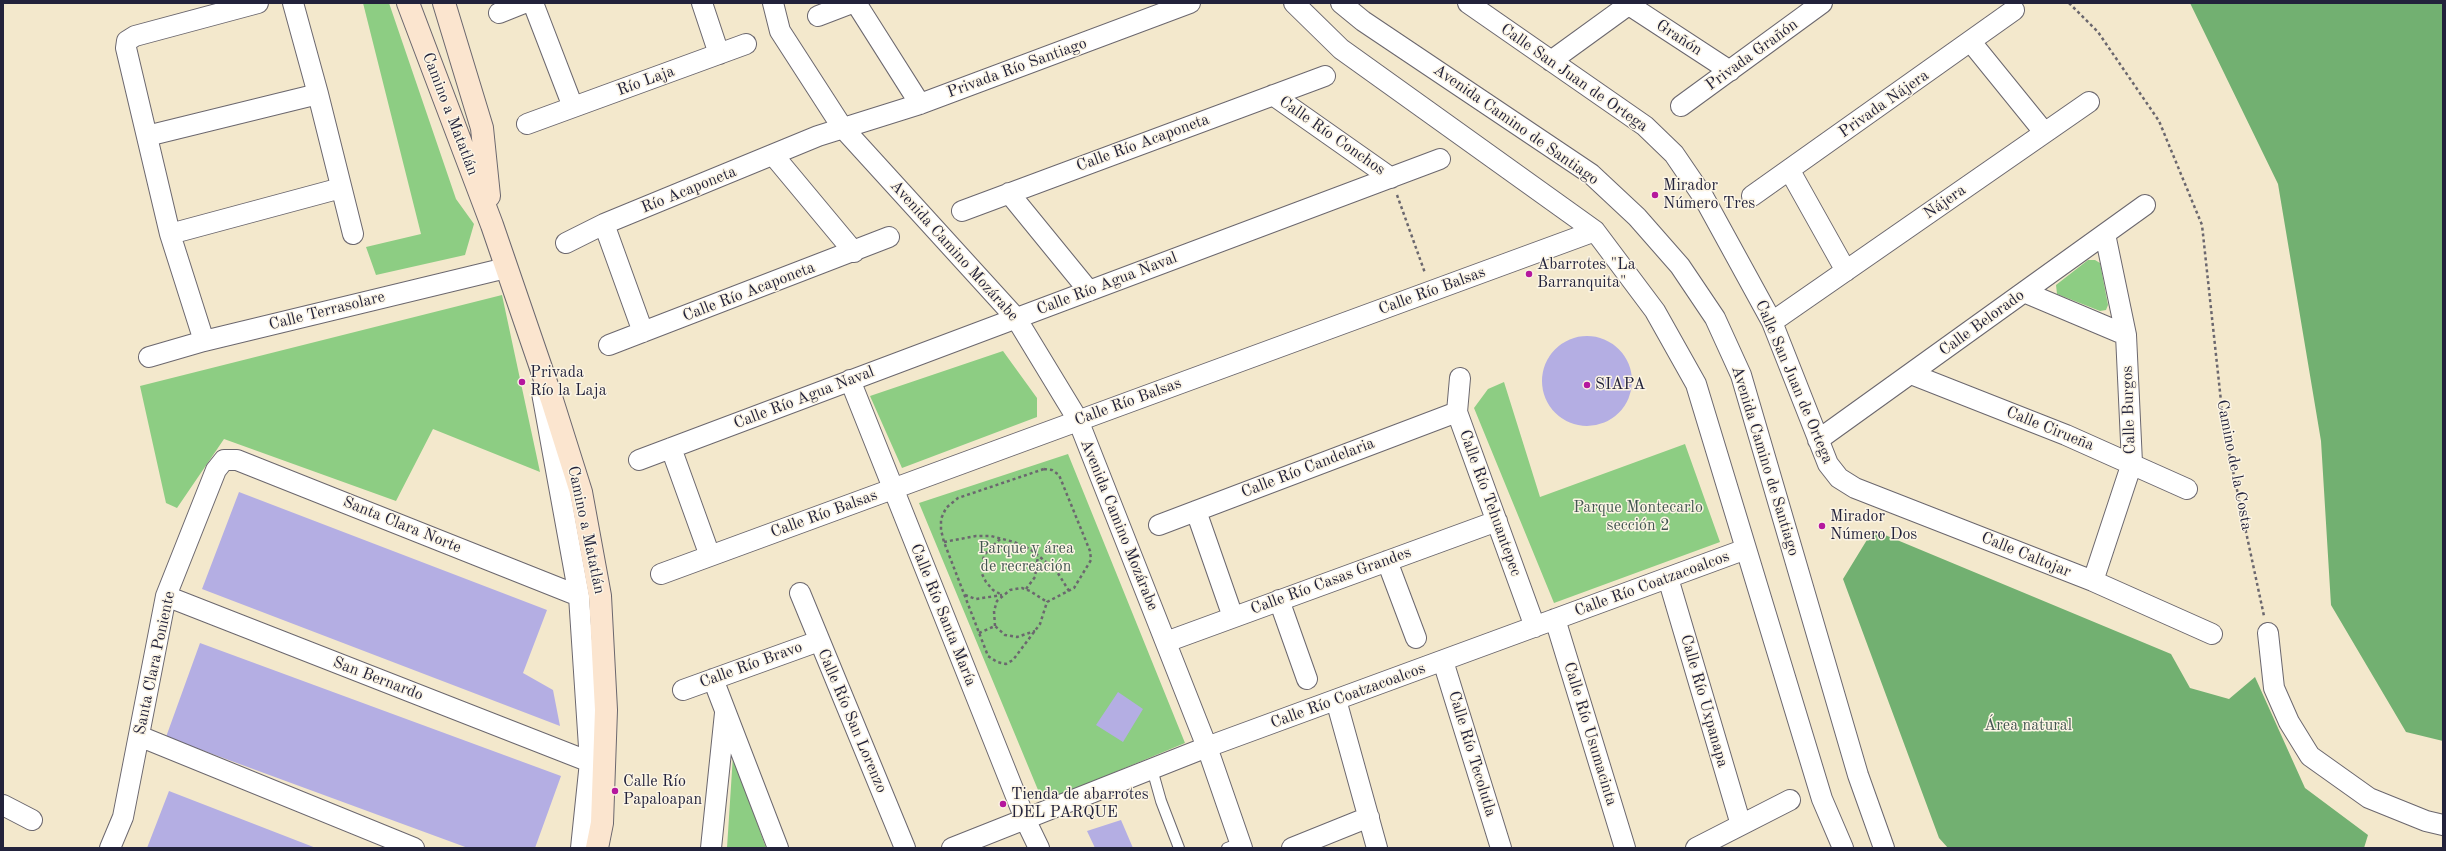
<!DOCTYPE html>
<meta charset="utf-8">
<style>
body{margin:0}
#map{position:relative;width:2446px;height:851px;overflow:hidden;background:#f3e8cc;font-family:"Old Standard TT",serif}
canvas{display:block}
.frame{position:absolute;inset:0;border:4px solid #22223b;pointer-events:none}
</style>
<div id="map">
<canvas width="2446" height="851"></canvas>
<div class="frame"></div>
</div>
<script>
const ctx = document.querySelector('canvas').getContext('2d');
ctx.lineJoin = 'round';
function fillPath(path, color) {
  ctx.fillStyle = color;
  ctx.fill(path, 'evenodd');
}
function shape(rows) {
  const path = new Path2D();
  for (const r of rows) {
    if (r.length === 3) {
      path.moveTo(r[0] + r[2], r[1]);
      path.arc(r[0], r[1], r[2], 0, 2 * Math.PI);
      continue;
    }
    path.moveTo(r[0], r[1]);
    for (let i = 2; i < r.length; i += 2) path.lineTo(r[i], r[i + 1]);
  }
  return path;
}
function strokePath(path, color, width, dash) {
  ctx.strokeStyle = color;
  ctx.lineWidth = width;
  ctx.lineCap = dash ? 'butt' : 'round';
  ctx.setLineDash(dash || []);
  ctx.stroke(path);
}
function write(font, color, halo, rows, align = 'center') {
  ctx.font = font + ' "Old Standard TT",serif';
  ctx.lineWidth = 3;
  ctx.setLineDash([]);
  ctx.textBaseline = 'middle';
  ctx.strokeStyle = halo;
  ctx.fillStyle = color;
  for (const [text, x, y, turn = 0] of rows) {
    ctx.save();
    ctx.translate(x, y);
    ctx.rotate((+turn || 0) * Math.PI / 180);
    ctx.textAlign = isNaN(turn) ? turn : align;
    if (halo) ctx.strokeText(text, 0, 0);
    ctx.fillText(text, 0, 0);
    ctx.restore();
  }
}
fillPath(shape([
 [363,3,389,3,456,199,474,224,465,255,376,275,366,247,421,234],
 [2088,260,2095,260,2100,263,2108,305,2106,310,2100,311,2057,294,2056,285],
 [502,295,540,472,433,429,396,501,224,439,177,508,166,503,140,386],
 [1003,351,1037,398,1037,417,902,468,870,396],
 [1504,382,1540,497,1685,444,1720,542,1554,603,1474,408,1488,389],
 [1068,454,1185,743,1043,802,919,503],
 [733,755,766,848,727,848]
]), '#8dcd83');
fillPath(shape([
 [2190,3,2443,3,2443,741,2406,732,2331,605,2321,441,2278,184],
 [1873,530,2171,654,2190,688,2229,699,2255,677,2305,788,2368,835,2364,848,1948,848,1939,838,1843,579]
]), '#72b071');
fillPath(shape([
 [1587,381,45],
 [239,492,547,610,523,673,553,690,560,726,202,589],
 [200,643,561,776,535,848,468,848,166,737],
 [1118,692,1143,709,1123,742,1096,725],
 [169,791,316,848,147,848],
 [1121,820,1133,848,1095,848,1087,831]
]), '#b4aee3');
const lane = shape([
 [1152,769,1161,801,1179,848],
 [1227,848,1240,843]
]);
const street = shape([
 [293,3,318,94,353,234],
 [533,3,573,107],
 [702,3,719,54],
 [773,3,780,31,842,127,1016,318,1078,420,1207,747,1242,848],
 [856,3,920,104],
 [1294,3,1341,49,1595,231,1655,311,1696,384,1822,799,1843,848],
 [1341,3,1363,21,1591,174,1637,217,1680,266,1715,318,1741,375,1858,775,1884,848],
 [1468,3,1645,126,1674,154,1704,198,1772,322,1828,464,1839,478,1855,488,2093,581,2212,634],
 [1629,5,1730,71],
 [499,13,524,3],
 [818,16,852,3],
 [1971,42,2044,132],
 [1551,61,1631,3],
 [1273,95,1391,178],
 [1681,106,1822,3],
 [527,124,746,44],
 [147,136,318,94],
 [774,156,854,252],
 [1790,171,1846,271],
 [1009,193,1089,291],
 [1752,196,2014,10],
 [962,211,1325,76],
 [604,224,643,332],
 [170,234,341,188],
 [566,243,604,224,818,136,920,104,1190,3],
 [2024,292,2126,335],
 [1772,322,2089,102],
 [204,341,170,234,126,48,127,41,135,36,258,3],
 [609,345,889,237],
 [149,357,204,341,506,268],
 [1911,374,2066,435,2187,489],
 [1460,378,1457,412,1535,627],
 [850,380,1025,819,1039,848],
 [542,393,579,596,590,762,581,848],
 [1818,440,2145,205],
 [671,448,710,556],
 [639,460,1440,159],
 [1196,511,1233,617],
 [1159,525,1457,412],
 [1387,561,1416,638],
 [661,574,1595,231],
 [1668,578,1741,825],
 [2093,581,2132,463,2126,335,2105,234],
 [800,593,905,848],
 [166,596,590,762],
 [1279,600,1307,679],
 [1555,619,1625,848],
 [2268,633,2274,688,2289,722,2310,756,2369,798,2426,821,2443,825],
 [1166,642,1497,521],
 [1443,661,1501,848],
 [713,679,778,848],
 [683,690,819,641],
 [1336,700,1377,848],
 [139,736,414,848],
 [3,805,32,820],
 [110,848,123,817,166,596,216,470,224,460,237,460,579,596],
 [711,848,725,713],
 [952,848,1207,747,1746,549],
 [1292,848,1369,817],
 [1696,848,1790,800]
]);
const secondary = shape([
 [408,3,492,225,552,400,581,492,600,596,606,710,602,823,597,848],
 [444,3,482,128,489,196]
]);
strokePath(lane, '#6b676e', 12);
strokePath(street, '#6b676e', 22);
strokePath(secondary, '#6b676e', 24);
strokePath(shape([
 [2069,3,2098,32,2159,121,2202,225,2224,429,2264,616],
 [1397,195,1425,273],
 [1044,469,1052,470,1059,475,1090,551,1091,560,1074,588,1047,602,1040,624,1013,660,1006,664,997,662,988,656,944,542,941,530,941,519,946,508,958,498,1044,469],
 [1000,539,985,554,982,562,982,574,986,582,993,590,1002,595],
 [944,542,976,536,991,536,1014,542,1030,549,1056,570,1069,591],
 [1026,589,1035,577,1038,556],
 [965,595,976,599,1002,595],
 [995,626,994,611,997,601,1010,590,1022,588,1030,591,1047,602],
 [979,633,995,626,1005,635,1017,637,1035,631]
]), '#6b676e', 2.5, [3, 3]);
strokePath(lane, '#fff', 10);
strokePath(street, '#fff', 20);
strokePath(secondary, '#fbe5cf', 22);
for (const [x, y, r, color] of [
 [1655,195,4,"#b5179e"],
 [1529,274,4,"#b5179e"],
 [522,382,4,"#b5179e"],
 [1587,385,4,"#b5179e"],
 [1822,526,4,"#b5179e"],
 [615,791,4,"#b5179e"],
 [1003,804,4,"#b5179e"]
]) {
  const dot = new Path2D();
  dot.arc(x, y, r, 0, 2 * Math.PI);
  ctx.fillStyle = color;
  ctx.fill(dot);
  strokePath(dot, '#fcf5e5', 1.5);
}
write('16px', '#22223b', '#fcf5e5', [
 ["Grañón",1679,38,33],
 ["Privada Grañón",1752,55,-36],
 ["Privada Río Santiago",1017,68,-20],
 ["Calle San Juan de Ortega",1574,78,35],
 ["Río Laja",646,81,-20],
 ["Privada Nájera",1884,104,-35],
 ["Camino a Matatlán",450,114,69],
 ["Avenida Camino de Santiago",1516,125,35],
 ["Calle Río Conchos",1332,136,35],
 ["Calle Río Acaponeta",1143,143,-20],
 ["Río Acaponeta",689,190,-22],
 ["Nájera",1945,202,-35],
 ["Avenida Camino Mozárabe",954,251,48],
 ["Calle Río Agua Naval",1107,284,-21],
 ["Calle Río Balsas",1432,291,-20],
 ["Calle Río Acaponeta",749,292,-21],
 ["Calle Terrasolare",327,311,-14],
 ["Calle Belorado",1982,323,-36],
 ["Calle San Juan de Ortega",1794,382,67],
 ["Calle Río Agua Naval",804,398,-21],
 ["Calle Río Balsas",1128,402,-20],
 ["Calle Burgos",2129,410,-92],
 ["Calle Cirueña",2050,429,22],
 ["Avenida Camino de Santiago",1765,461,73],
 ["Camino de la Costa",2234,465,79],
 ["Calle Río Candelaria",1308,468,-21],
 ["Calle Río Tehuantepec",1490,503,70],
 ["Calle Río Balsas",824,514,-20],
 ["Santa Clara Norte",402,525,22],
 ["Avenida Camino Mozárabe",1119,525,68],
 ["Camino a Matatlán",586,530,78],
 ["Calle Caltojar",2026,555,22],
 ["Calle Río Casas Grandes",1331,581,-20],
 ["Calle Río Coatzacoalcos",1652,584,-20],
 ["Calle Río Santa María",943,615,68],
 ["Santa Clara Poniente",155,663,-78],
 ["Calle Río Bravo",751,665,-20],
 ["San Bernardo",378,679,21],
 ["Calle Río Coatzacoalcos",1348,696,-20],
 ["Calle Río Uxpanapa",1704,701,74],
 ["Calle Río San Lorenzo",852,721,67],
 ["Calle Río Usumacinta",1590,734,73],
 ["Calle Río Tecolutla",1472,754,73]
]);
write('16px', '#22223b', '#fcf5e5', [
 ["Mirador",1663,186],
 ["Número Tres",1663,204],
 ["Abarrotes \"La",1537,265],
 ["Barranquita\"",1537,283],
 ["Privada",530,373],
 ["Río la Laja",530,391],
 ["SIAPA",1595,385],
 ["Mirador",1830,517],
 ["Número Dos",1830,535],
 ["Calle Río",623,782],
 ["Papaloapan",623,800],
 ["Tienda de abarrotes",1011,795],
 ["DEL PARQUE",1011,813]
], 'left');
write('16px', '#425551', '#fcf5e5', [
 ["Parque Montecarlo",1638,508],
 ["sección 2",1638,526],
 ["Parque y área",1026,549],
 ["de recreación",1026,567],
 ["Área natural",2028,726]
]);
</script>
